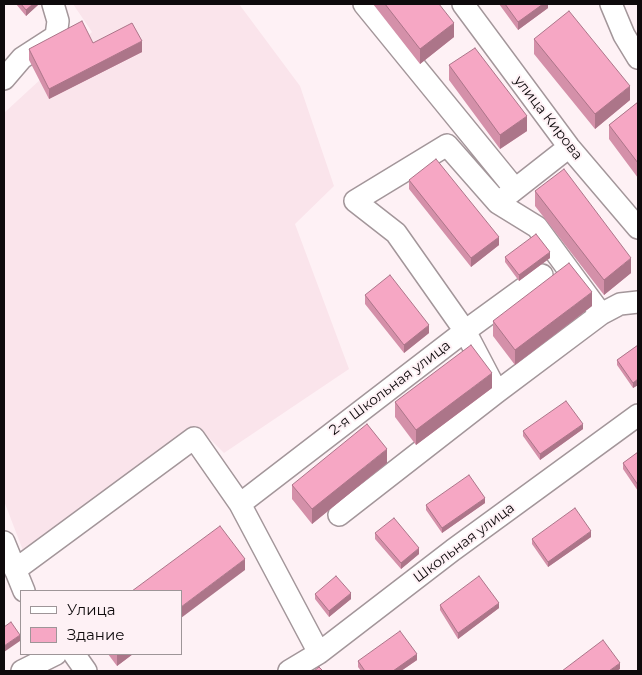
<!DOCTYPE html>
<meta charset="utf-8">
<style>
body{margin:0}
#map{position:relative;width:642px;height:675px;overflow:hidden;background:#fef1f5;font-family:Montserrat,sans-serif}
canvas{display:block}
.frame{position:absolute;inset:0;border:5px solid #0e0a0c;pointer-events:none}
.legend{position:absolute;left:20px;top:590px;width:162px;height:65px;box-sizing:border-box;background:#fef1f5;border:1px solid #9e9598;margin:0;padding:6px 9px;list-style:none;font-size:15px;color:#0e0a0c}
.legend li{display:flex;align-items:center;gap:10px;height:25px}
.legend b{width:25px;border:1px solid #9e9598}
</style>
<div id="map">
<canvas width="642" height="675"></canvas>
<div class="frame"></div>
<ul class="legend">
<li><b style="height:6px;background:#fff"></b>Улица</li>
<li><b style="height:14px;background:#f6a7c4"></b>Здание</li>
</ul>
</div>
<script>
const ctx = document.querySelector('canvas').getContext('2d');
ctx.lineJoin = 'round';
function fillPath(path, color) {
  ctx.fillStyle = color;
  ctx.fill(path, 'evenodd');
}
function shape(rows) {
  const path = new Path2D();
  for (const r of rows) {
    path.moveTo(r[0], r[1]);
    for (let i = 2; i < r.length; i += 2) path.lineTo(r[i], r[i + 1]);
  }
  return path;
}
function strokePath(path, color, width, dash) {
  ctx.strokeStyle = color;
  ctx.lineWidth = width;
  ctx.lineCap = dash ? 'butt' : 'round';
  ctx.setLineDash(dash || []);
  ctx.stroke(path);
}
function write(font, color, halo, rows, align = 'center') {
  ctx.font = font + ' Montserrat,sans-serif';
  ctx.lineWidth = 4;
  ctx.setLineDash([]);
  ctx.textBaseline = 'middle';
  ctx.strokeStyle = halo;
  ctx.fillStyle = color;
  for (const [text, x, y, turn = 0] of rows) {
    ctx.save();
    ctx.translate(x, y);
    ctx.rotate((+turn || 0) * Math.PI / 180);
    ctx.textAlign = isNaN(turn) ? turn : align;
    if (halo) ctx.strokeText(text, 0, 0);
    ctx.fillText(text, 0, 0);
    ctx.restore();
  }
}
fillPath(shape([
 [73,4,239,4,300,86,334,186,295,224,349,369,224,453,198,427,24,553,4,501,4,113,92,32]
]), '#fae4eb');
const minor = shape([
 [364,4,515,189],
 [463,4,569,147,638,228],
 [611,4,624,35,638,58],
 [4,79,22,58,56,36,58,21,53,4],
 [504,198,569,147],
 [497,392,465,331,396,233,355,201,447,145,498,203,537,227,601,314],
 [240,504,465,331,542,275],
 [339,515,497,392,601,314,620,304,638,302],
 [4,542,24,591],
 [15,570,194,438,240,504,319,653],
 [74,654,86,671],
 [22,671,56,654],
 [289,671,319,653,453,550,638,415]
]);
strokePath(minor, '#a3969a', 24);
strokePath(minor, '#fff', 21);
fillPath(shape([
 [16,4,38,4,38,5,26,16],
 [373,4,439,4,454,37,420,64],
 [499,4,548,4,548,8,518,30],
 [534,39,630,100,595,129,534,54],
 [93,43,142,52,49,99,29,60,29,49],
 [449,65,527,131,500,149,449,80],
 [638,102,638,178,609,139,609,125],
 [409,180,499,245,471,267,409,189],
 [535,191,631,273,604,295,535,206],
 [505,257,550,258,519,281,505,262],
 [365,295,429,333,404,353,365,304],
 [592,306,515,365,493,336,493,321],
 [638,345,638,385,633,388,617,365,617,360],
 [492,388,416,445,395,417,395,402],
 [583,429,540,460,523,436,523,431],
 [638,452,638,491,623,469,623,463],
 [387,463,312,524,292,499,292,485],
 [485,503,442,533,426,510,426,505],
 [375,533,419,554,401,569,375,539],
 [591,537,548,567,532,544,532,539],
 [315,594,351,599,329,617,315,599],
 [440,605,499,608,458,639,440,610],
 [108,654,133,654,117,666],
 [417,660,401,671,361,671,358,667,358,661]
]), '#d490a9');
fillPath(shape([
 [33,4,38,4,38,5,26,16,26,10],
 [543,4,548,4,548,8,518,30,518,22],
 [454,23,454,37,420,64,420,49],
 [142,41,142,52,49,99,49,89],
 [630,86,630,100,595,129,595,114],
 [527,116,527,131,500,149,500,135],
 [499,237,499,245,471,267,471,258],
 [550,252,550,258,519,281,519,275],
 [631,258,631,273,604,295,604,280],
 [592,292,592,306,515,365,515,350],
 [429,325,429,333,404,353,404,345],
 [492,373,492,388,416,445,416,430],
 [638,379,638,385,633,388,633,383],
 [583,424,583,429,540,460,540,454],
 [387,449,387,463,312,524,312,509],
 [485,498,485,503,442,533,442,528],
 [591,531,591,537,548,567,548,562],
 [419,548,419,554,401,569,401,563],
 [245,559,245,570,181,618,181,607],
 [351,593,351,599,329,617,329,611],
 [499,603,499,608,458,639,458,633],
 [20,635,20,641,4,652,4,646],
 [118,654,133,654,117,666,117,655],
 [417,654,417,660,401,671,393,671],
 [620,663,620,669,617,671,609,671]
]), '#ac7589');
const building = shape([
 [21,4,33,4,26,10,21,4],
 [385,4,439,4,454,23,420,49,385,4],
 [505,4,543,4,518,22,505,4],
 [569,11,630,86,595,114,534,39,569,11],
 [82,21,93,43,132,23,142,41,49,89,29,49,82,21],
 [475,48,527,116,500,135,449,65,475,48],
 [638,102,638,163,609,125,638,102],
 [436,159,499,237,471,258,409,180,436,159],
 [564,169,631,258,604,280,535,191,564,169],
 [536,234,550,252,519,275,505,257,536,234],
 [569,263,592,292,515,350,493,321,569,263],
 [390,275,429,325,404,345,365,295,390,275],
 [471,345,492,373,416,430,395,402,471,345],
 [638,345,638,379,633,383,617,360,638,345],
 [566,401,583,424,540,454,523,431,566,401],
 [367,424,387,449,312,509,292,485,367,424],
 [638,452,638,485,623,463,638,452],
 [469,475,485,498,442,528,426,505,469,475],
 [575,508,591,531,548,562,532,539,575,508],
 [394,518,419,548,401,563,375,533,394,518],
 [220,526,245,559,181,607,181,591,132,591,220,526],
 [336,576,351,593,329,611,315,594,336,576],
 [479,576,499,603,458,633,440,605,479,576],
 [11,622,20,635,4,646,4,627,11,622],
 [400,631,417,654,393,671,365,671,358,661,400,631],
 [603,640,620,663,609,671,562,671,603,640],
 [319,667,323,671,314,671,319,667]
]);
fillPath(building, '#f6a7c4');
strokePath(building, '#ac7589', 1);
write('14px', '#0e0a0c', '#fef1f5', [
 ["улица Кирова",548,118,52],
 ["2-я Школьная улица",390,388,-37],
 ["Школьная улица",464,543,-37]
]);
</script>
